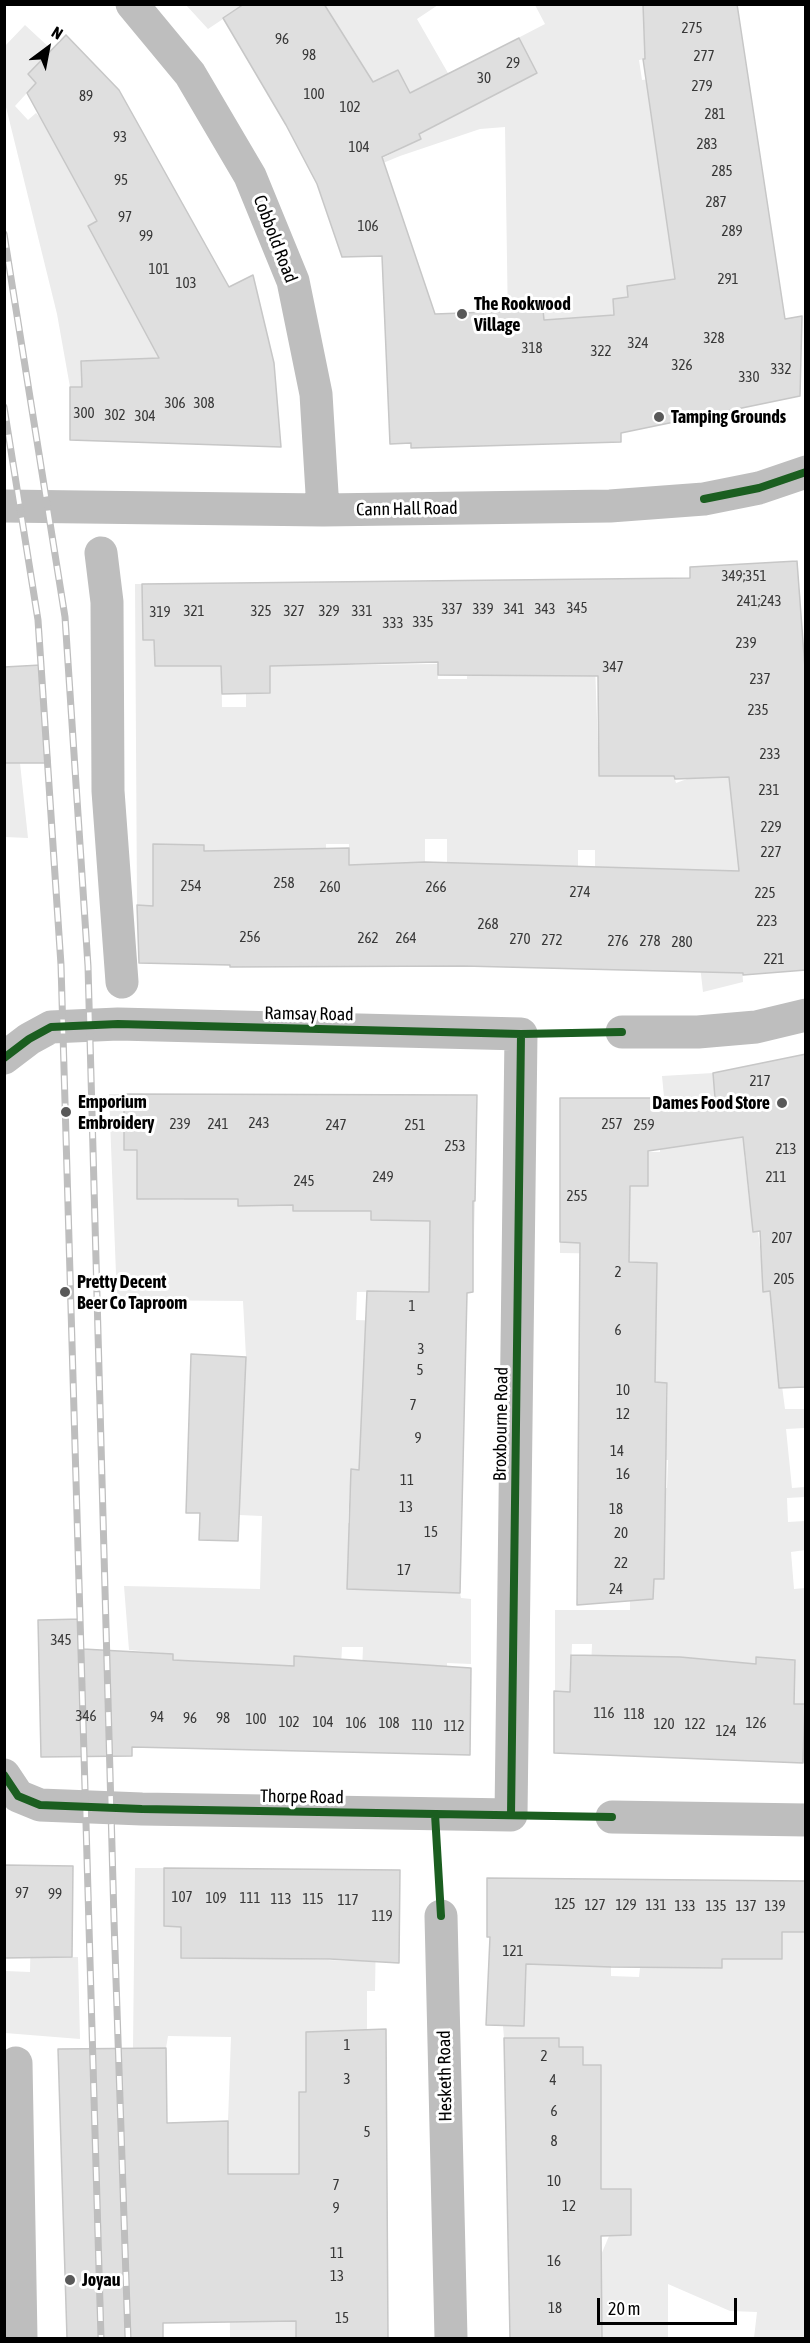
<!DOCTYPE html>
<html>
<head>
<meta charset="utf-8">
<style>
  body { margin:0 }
  #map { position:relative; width:810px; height:2343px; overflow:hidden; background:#fff; font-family:"Asap Condensed",sans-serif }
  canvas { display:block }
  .frame { position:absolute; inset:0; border:6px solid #000; pointer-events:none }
  .north { position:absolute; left:18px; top:18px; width:60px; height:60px; -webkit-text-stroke:4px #fff; paint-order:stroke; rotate:32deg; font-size:16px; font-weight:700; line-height:24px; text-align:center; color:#000 }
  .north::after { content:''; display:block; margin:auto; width:21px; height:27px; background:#000; clip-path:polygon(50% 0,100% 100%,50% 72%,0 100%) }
  .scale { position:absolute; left:597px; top:2298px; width:140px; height:27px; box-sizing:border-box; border:3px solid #000; border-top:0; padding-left:8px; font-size:18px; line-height:21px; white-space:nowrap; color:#000; -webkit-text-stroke:4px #fff; paint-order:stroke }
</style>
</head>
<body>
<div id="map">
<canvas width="810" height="2343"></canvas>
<div class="frame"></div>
<div class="north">N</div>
<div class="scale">20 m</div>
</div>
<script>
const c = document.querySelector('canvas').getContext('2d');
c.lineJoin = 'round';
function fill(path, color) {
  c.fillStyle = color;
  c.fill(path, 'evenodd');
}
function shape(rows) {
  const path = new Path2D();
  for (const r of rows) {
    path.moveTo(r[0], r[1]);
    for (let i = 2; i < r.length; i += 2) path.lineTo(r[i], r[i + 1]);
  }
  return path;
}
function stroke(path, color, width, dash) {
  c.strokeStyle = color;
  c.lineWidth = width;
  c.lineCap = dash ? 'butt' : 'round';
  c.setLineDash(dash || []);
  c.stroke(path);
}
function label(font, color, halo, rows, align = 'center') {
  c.font = font + ' "Asap Condensed",sans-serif';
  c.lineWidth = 6;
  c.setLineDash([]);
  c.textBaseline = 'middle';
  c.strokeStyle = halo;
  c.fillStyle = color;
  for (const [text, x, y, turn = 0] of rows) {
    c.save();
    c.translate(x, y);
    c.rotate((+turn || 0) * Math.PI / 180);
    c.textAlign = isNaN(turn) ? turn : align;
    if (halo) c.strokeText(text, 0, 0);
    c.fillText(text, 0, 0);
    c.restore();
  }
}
fill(shape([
  [284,4,438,5,417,19,468,108,537,73,518,38,545,24,535,5,643,5,646,37,686,53,639,60,642,80,652,79,684,303,627,286,628,297,613,299,614,315,544,322,543,298,518,298,521,373,509,392,505,127,480,129,400,156,320,189,421,139,409,115,409,91,398,70,359,89],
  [186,5,244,5,208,29],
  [25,25,52,50,28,74,36,83,15,106,28,120,36,113,72,153,78,185,92,212,242,361,82,360,82,387,70,387,57,314,5,103,4,47],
  [135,584,142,584,143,639,154,640,155,666,201,666,201,639,221,638,222,707,246,707,246,693,270,693,270,639,347,640,348,665,438,664,438,679,467,679,468,637,594,636,599,776,674,776,676,783,698,775,732,777,763,862,741,948,743,982,703,992,689,870,595,871,595,850,578,850,578,868,447,909,447,839,425,839,425,866,349,865,349,844,326,844,326,864,204,907,204,845,154,845,153,906,137,905],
  [5,763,20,763,28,838,5,837],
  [713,1073,787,1130,789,1146,744,1153,749,1199,798,1189,753,1232,758,1231,761,1256,805,1245,789,1288,796,1320,772,1320,775,1345,805,1342,782,1386,785,1409,805,1409,805,1428,786,1429,792,1488,805,1487,805,1497,787,1498,788,1522,805,1521,805,1550,791,1552,794,1589,805,1588,805,1763,803,1763,805,1705,794,1704,795,1659,773,1658,755,1692,711,1679,712,1660,695,1658,693,1690,591,1670,592,1644,572,1644,570,1692,555,1691,555,1610,630,1610,630,1599,653,1599,654,1579,664,1579,665,1548,628,1488,667,1488,668,1460,655,1460,655,1429,667,1429,668,1383,629,1382,655,1356,656,1321,631,1320,629,1254,560,1253,560,1242,595,1242,595,1150,648,1185,648,1152,660,1152,661,1098,664,1097,662,1076],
  [109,1094,124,1094,124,1150,137,1150,137,1199,184,1200,184,1153,238,1195,238,1206,262,1205,292,1152,293,1211,371,1154,371,1220,395,1220,475,1201,473,1266,429,1266,429,1292,357,1292,356,1320,409,1322,402,1471,351,1470,348,1523,402,1524,378,1556,348,1555,347,1584,401,1591,460,1593,461,1598,471,1599,471,1664,447,1663,446,1695,361,1694,363,1647,342,1647,341,1666,294,1657,294,1666,188,1661,172,1687,173,1654,129,1650,124,1586,260,1589,262,1516,239,1515,246,1357,243,1301,117,1300],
  [135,1868,164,1868,164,1925,181,1927,182,1958,222,1958,222,1927,246,1959,286,1959,286,1929,296,1929,296,1959,356,1961,376,1930,375,1991,367,1991,367,2030,307,2032,308,2092,300,2092,332,2122,295,2304,296,2338,230,2338,228,2121,231,2037,168,2036,166,2048,133,2048],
  [31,1921,53,1957,78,1957,80,2039,5,2033,5,1971,30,1972],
  [611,1931,611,1976,639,1977,640,1968,669,1968,670,1931,700,1968,722,1968,722,1931,731,1959,782,1959,782,1932,805,1932,805,2338,754,2338,757,2312,730,2311,668,2284,668,2338,602,2338,601,2255,609,2236,631,2235,631,2190,601,2189,601,2173,560,2158,601,2158,601,2066,583,2065,583,2047,559,2047,559,2038,504,2038,503,2026,524,2026,526,1964]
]), '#ececec');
const building = shape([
  [244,4,324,4,373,82,398,70,410,93,519,38,537,73,419,134,421,139,382,157,435,314,543,310,544,320,614,315,613,299,628,297,627,286,675,279,643,59,645,59,643,4,737,4,785,319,802,316,800,396,621,433,621,442,411,448,411,443,390,444,382,256,342,257,317,184,286,125,223,18,244,4],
  [66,35,119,90,229,287,253,275,274,363,281,447,70,440,70,387,82,387,81,361,159,358,88,226,97,221,27,93,36,83,28,74,66,35],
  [797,561,806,682,806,970,743,975,743,973,464,966,230,967,230,965,139,963,137,905,153,906,153,844,204,845,204,851,349,848,349,865,425,862,739,871,729,777,675,779,674,776,599,776,598,676,438,675,438,662,270,666,270,693,222,694,221,666,155,666,154,640,143,640,142,584,690,578,690,567,797,561],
  [41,665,50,763,4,763,4,667,41,665],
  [806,1054,806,1387,779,1388,770,1291,763,1292,760,1231,753,1232,743,1137,648,1151,648,1186,630,1186,629,1262,657,1263,655,1382,667,1383,664,1579,654,1579,653,1599,577,1605,580,1243,560,1242,560,1098,715,1098,713,1073,806,1054],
  [124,1094,477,1095,475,1201,473,1201,473,1292,467,1293,460,1593,347,1589,351,1469,359,1470,367,1291,429,1292,430,1221,371,1220,371,1211,293,1211,293,1205,238,1206,238,1199,137,1199,137,1150,124,1150,124,1094],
  [191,1354,246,1357,238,1541,199,1540,200,1513,186,1513,191,1354],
  [82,1619,83,1649,173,1654,173,1660,294,1666,294,1656,471,1668,470,1755,132,1747,132,1756,41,1757,38,1620,82,1619],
  [571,1655,680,1657,756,1664,756,1657,795,1660,794,1704,805,1704,803,1763,554,1753,554,1691,570,1692,571,1655],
  [4,1865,73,1866,72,1957,4,1958,4,1865],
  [164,1868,400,1870,399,1963,330,1959,181,1958,181,1927,164,1926,164,1868],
  [487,1878,806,1881,806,1932,782,1932,782,1959,722,1959,722,1968,611,1967,526,1964,524,2026,486,2025,490,1937,487,1937,487,1878],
  [386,2029,388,2338,296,2338,296,2321,163,2323,163,2338,67,2338,58,2049,166,2048,167,2123,228,2121,228,2174,299,2174,299,2092,306,2092,306,2032,386,2029],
  [504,2038,559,2038,559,2047,583,2047,583,2065,601,2065,601,2189,631,2189,631,2235,601,2236,602,2338,510,2338,504,2038]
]);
fill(building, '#dfdfdf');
stroke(building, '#c7c7c7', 1.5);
stroke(shape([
  [132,4,190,74,250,176,293,281,316,394,323,510],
  [4,506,323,510,610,506,704,499,759,488,806,472],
  [101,553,107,602,108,791,122,982],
  [622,1032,698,1032,756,1027,806,1015],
  [4,1058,29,1039,51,1027,118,1024,521,1034,511,1815,142,1809,40,1805,18,1796,4,1775],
  [612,1817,806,1820],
  [441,1916,451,2338],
  [16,2063,21,2338]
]), '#bebebe', 33);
const rail = shape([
  [4,234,65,617,88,966,114,1920,128,2338],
  [4,407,38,620,61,965,101,2338]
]);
stroke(rail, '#bebebe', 7);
stroke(rail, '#fff', 4.5, [14]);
stroke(shape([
  [704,499,759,488,806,472],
  [4,1058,29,1039,51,1027,118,1024,521,1034,622,1032],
  [4,1775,18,1796,40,1805,142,1809,612,1817],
  [435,1814,441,1916],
  [511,1815,521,1034]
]), '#1b5e20', 8);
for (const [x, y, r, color] of [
  [462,314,6,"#595959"],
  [659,417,6,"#595959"],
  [782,1103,6,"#595959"],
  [66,1112,6,"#595959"],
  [65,1292,6,"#595959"],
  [70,2280,6,"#595959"]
]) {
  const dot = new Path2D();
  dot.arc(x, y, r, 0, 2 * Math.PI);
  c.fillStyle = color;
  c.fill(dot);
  stroke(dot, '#fff', 2);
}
label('15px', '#383838', null, [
  ["275",692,28],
  ["96",282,39],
  ["98",309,55],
  ["277",704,56],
  ["29",513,63],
  ["30",484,78],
  ["279",702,86],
  ["100",314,94],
  ["89",86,96],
  ["102",350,107],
  ["281",715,114],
  ["93",120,137],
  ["283",707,144],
  ["104",359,147],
  ["285",722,171],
  ["95",121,180],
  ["287",716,202],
  ["97",125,217],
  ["106",368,226],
  ["289",732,231],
  ["99",146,236],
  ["101",159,269],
  ["291",728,279],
  ["103",186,283],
  ["328",714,338],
  ["324",638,343],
  ["318",532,348],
  ["322",601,351],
  ["326",682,365],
  ["332",781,369],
  ["330",749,377],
  ["306",175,403],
  ["308",204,403],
  ["300",84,413],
  ["302",115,415],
  ["304",145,416],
  ["349;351",744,576],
  ["241;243",759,601],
  ["345",577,608],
  ["337",452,609],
  ["339",483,609],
  ["341",514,609],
  ["343",545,609],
  ["321",194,611],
  ["325",261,611],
  ["327",294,611],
  ["329",329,611],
  ["331",362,611],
  ["319",160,612],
  ["335",423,622],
  ["333",393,623],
  ["239",746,643],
  ["347",613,667],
  ["237",760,679],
  ["235",758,710],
  ["233",770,754],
  ["231",769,790],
  ["229",771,827],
  ["227",771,852],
  ["258",284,883],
  ["254",191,886],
  ["260",330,887],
  ["266",436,887],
  ["274",580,892],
  ["225",765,893],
  ["223",767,921],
  ["268",488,924],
  ["256",250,937],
  ["262",368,938],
  ["264",406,938],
  ["270",520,939],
  ["272",552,940],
  ["276",618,941],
  ["278",650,941],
  ["280",682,942],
  ["221",774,959],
  ["217",760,1081],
  ["243",259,1123],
  ["239",180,1124],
  ["241",218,1124],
  ["257",612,1124],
  ["247",336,1125],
  ["251",415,1125],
  ["259",644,1125],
  ["253",455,1146],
  ["213",786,1149],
  ["249",383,1177],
  ["211",776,1177],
  ["245",304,1181],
  ["255",577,1196],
  ["207",782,1238],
  ["2",618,1272],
  ["205",784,1279],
  ["1",412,1306],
  ["6",618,1330],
  ["3",421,1349],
  ["5",420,1370],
  ["10",623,1390],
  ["7",413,1405],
  ["12",623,1414],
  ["9",418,1438],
  ["14",617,1451],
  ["16",623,1474],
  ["11",407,1480],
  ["13",406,1507],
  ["18",616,1509],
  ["15",431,1532],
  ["20",621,1533],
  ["22",621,1563],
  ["17",404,1570],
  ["24",616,1589],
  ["345",61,1640],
  ["116",604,1713],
  ["118",634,1714],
  ["346",86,1716],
  ["94",157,1717],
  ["96",190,1718],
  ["98",223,1718],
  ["100",256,1719],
  ["102",289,1722],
  ["104",323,1722],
  ["106",356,1723],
  ["108",389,1723],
  ["126",756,1723],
  ["120",664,1724],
  ["122",695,1724],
  ["110",422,1725],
  ["112",454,1726],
  ["124",726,1731],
  ["97",22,1893],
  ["99",55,1894],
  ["107",182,1897],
  ["109",216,1898],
  ["111",250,1898],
  ["113",281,1899],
  ["115",313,1899],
  ["117",348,1900],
  ["125",565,1904],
  ["127",595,1905],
  ["129",626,1905],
  ["131",656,1905],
  ["133",685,1906],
  ["135",716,1906],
  ["137",746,1906],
  ["139",775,1906],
  ["119",382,1916],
  ["121",513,1951],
  ["1",347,2045],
  ["2",544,2056],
  ["3",347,2079],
  ["4",553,2080],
  ["6",554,2111],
  ["5",367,2132],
  ["8",554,2141],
  ["10",554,2181],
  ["7",336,2185],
  ["12",569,2206],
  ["9",336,2208],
  ["11",337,2253],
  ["16",554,2261],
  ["13",337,2276],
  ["18",555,2308],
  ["15",342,2318]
]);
label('18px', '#000', '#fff', [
  ["Cobbold Road",275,239,69],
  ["Cann Hall Road",407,509,-1],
  ["Ramsay Road",309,1014,1],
  ["Broxbourne Road",501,1424,-89],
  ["Thorpe Road",302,1797,1],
  ["Hesketh Road",445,2076,-91]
]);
label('bold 18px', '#000', '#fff', [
  ["The Rookwood",474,304],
  ["Village",474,325],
  ["Tamping Grounds",671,417],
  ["Emporium",78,1102],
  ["Embroidery",78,1123],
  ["Dames Food Store",770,1103,"right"],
  ["Pretty Decent",77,1282],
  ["Beer Co Taproom",77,1303],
  ["Joyau",82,2280]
], 'left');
</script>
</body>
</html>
